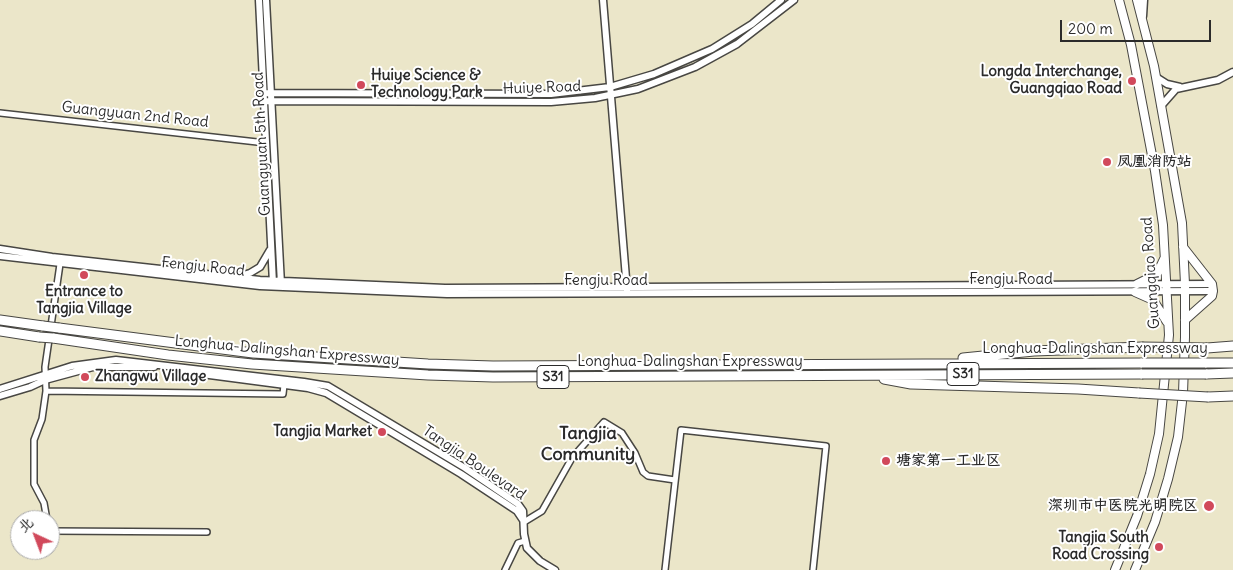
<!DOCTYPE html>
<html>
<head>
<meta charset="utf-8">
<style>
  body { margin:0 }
  #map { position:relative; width:1233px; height:570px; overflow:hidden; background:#ebe6c9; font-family:Delius,"LXGW WenKai TC",sans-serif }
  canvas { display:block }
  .north { position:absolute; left:10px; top:510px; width:50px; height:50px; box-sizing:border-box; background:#fff; border:1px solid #aaa; border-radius:50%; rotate:317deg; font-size:14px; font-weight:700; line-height:20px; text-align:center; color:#2b2b2b }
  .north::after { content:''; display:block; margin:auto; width:18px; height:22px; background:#d1495b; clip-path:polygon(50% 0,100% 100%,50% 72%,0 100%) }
  .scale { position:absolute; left:1060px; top:20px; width:151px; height:22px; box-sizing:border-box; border:2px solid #2b2b2b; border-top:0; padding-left:6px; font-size:15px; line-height:18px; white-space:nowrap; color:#2b2b2b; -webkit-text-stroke:4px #fff; paint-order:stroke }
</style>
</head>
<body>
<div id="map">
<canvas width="1233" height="570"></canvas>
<div class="north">北</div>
<div class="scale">200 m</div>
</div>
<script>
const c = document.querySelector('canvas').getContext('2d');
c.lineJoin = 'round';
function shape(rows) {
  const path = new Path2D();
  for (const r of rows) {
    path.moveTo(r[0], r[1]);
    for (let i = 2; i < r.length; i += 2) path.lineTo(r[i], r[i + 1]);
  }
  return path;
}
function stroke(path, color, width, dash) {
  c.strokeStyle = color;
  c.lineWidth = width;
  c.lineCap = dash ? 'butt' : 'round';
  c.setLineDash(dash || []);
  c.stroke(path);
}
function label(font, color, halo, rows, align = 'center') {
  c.font = font + ' Delius,"LXGW WenKai TC",sans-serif';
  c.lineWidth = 4;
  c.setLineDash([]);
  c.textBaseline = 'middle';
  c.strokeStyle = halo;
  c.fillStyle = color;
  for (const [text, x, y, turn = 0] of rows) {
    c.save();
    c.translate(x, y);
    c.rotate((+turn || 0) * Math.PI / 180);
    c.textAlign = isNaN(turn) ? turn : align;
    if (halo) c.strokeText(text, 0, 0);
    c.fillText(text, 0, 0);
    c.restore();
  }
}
const minor = shape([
  [0,113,266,143],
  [46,391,45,367,60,264],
  [47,520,44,503,34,484,34,440,42,419,46,391,283,394,284,385],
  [524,522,542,511,572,458,604,422,622,433,635,453,643,472,648,476,675,480],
  [50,531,207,532],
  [505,570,518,543,525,541],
  [665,570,681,430,826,446,813,570]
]);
const tertiary = shape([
  [259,0,273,283],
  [266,0,281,284],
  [603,0,627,290],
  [1143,16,1144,0],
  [1156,77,1167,84,1180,87],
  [264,93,551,94,610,87,654,74,712,49,752,24,781,0],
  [264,101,551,102,595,98,638,89,695,67,737,44,794,0],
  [1161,106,1176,89,1218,80,1233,72],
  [0,249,52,257,260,280,445,288,1212,284],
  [0,256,260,286,447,294,1213,291],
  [240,276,250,273,260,267,270,250],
  [179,371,308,388,326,393,461,474,517,511,523,520],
  [0,389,72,366,116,360,304,382,328,386,465,468,518,504,523,511,524,534,527,548,540,561,555,570],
  [0,396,30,387,45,380,93,367,154,367]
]);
const primary = shape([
  [1183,247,1212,284,1213,291,1212,296,1185,320],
  [1137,284,1157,274,1164,259],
  [1135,292,1153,300,1167,322],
  [1115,570,1137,516,1150,474,1159,434,1169,335,1163,225,1155,171,1131,45,1119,0],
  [1135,570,1155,522,1168,479,1178,437,1183,393,1185,337,1185,284,1182,223,1154,66,1137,0]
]);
const motorway = shape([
  [0,320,43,326],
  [59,328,253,353,428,364,493,366,1142,363],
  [0,331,39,337],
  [53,338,168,355,252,364,428,375,493,377,1142,374],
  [1207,348,1233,346],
  [963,358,1034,351,1142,347],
  [1205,363,1233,363],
  [1206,374,1233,373],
  [884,379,911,384,1078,389,1139,393],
  [1208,397,1233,396]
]);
stroke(minor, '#484743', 8);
stroke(tertiary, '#484743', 9);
stroke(primary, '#484743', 10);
stroke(motorway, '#484743', 11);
stroke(minor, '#fff', 5);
stroke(tertiary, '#fff', 6);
stroke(primary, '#fff', 8);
stroke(motorway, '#fff', 9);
const motorwayBridge = shape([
  [43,326,59,328],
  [39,337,53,338],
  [1142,347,1207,348],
  [1142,363,1205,363],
  [1142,374,1206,374],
  [1139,393,1208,397]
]);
stroke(motorwayBridge, '#484743', 11, []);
stroke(motorwayBridge, '#fff', 9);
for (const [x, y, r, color] of [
  [1132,81,5,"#d1495b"],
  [361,85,5,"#d1495b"],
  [1107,162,5,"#d1495b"],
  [84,275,5,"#d1495b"],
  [85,377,5,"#d1495b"],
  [382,432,5,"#d1495b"],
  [886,461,5,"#d1495b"],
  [1209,506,6,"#d1495b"],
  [1159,547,5,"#d1495b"]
]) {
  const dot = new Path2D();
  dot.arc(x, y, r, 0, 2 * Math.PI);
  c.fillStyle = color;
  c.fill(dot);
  stroke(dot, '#fff', 2);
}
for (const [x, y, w] of [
  [963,374,32],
  [553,377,32]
]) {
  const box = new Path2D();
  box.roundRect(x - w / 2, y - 11.5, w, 23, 4);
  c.fillStyle = '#fff';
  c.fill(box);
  stroke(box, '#2b2b2b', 1);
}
label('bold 14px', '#2b2b2b', null, [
  ["S31",963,374],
  ["S31",553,377]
]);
label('bold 15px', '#2b2b2b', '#fff', [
  ["Longda Interchange,",1122,72],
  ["Guangqiao Road",1122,89],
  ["Huiye Science &",371,76,"left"],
  ["Technology Park",371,93,"left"],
  ["凤凰消防站",1117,162,"left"],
  ["Entrance to",84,292,"center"],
  ["Tangjia Village",84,309,"center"],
  ["Zhangwu Village",95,377,"left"],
  ["Tangjia Market",372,432],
  ["塘家第一工业区",896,461,"left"],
  ["深圳市中医院光明院区",1198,506],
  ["Tangjia South",1149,538],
  ["Road Crossing",1149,555]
], 'right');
label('15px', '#2b2b2b', '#fff', [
  ["Huiye Road",542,88,-2],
  ["Guangyuan 2nd Road",135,115,6],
  ["Guangyuan 5th Road",262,144,-93],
  ["Fengju Road",203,267,6],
  ["Guangqiao Road",1151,273,-94],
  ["Fengju Road",1011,280],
  ["Fengju Road",606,281],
  ["Longhua-Dalingshan Expressway",1095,349],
  ["Longhua-Dalingshan Expressway",287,351,5],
  ["Longhua-Dalingshan Expressway",690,362],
  ["Tangjia Boulevard",474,463,34]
]);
label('bold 18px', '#2b2b2b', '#fff', [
  ["Tangjia",588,434],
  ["Community",588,455]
]);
</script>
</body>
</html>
